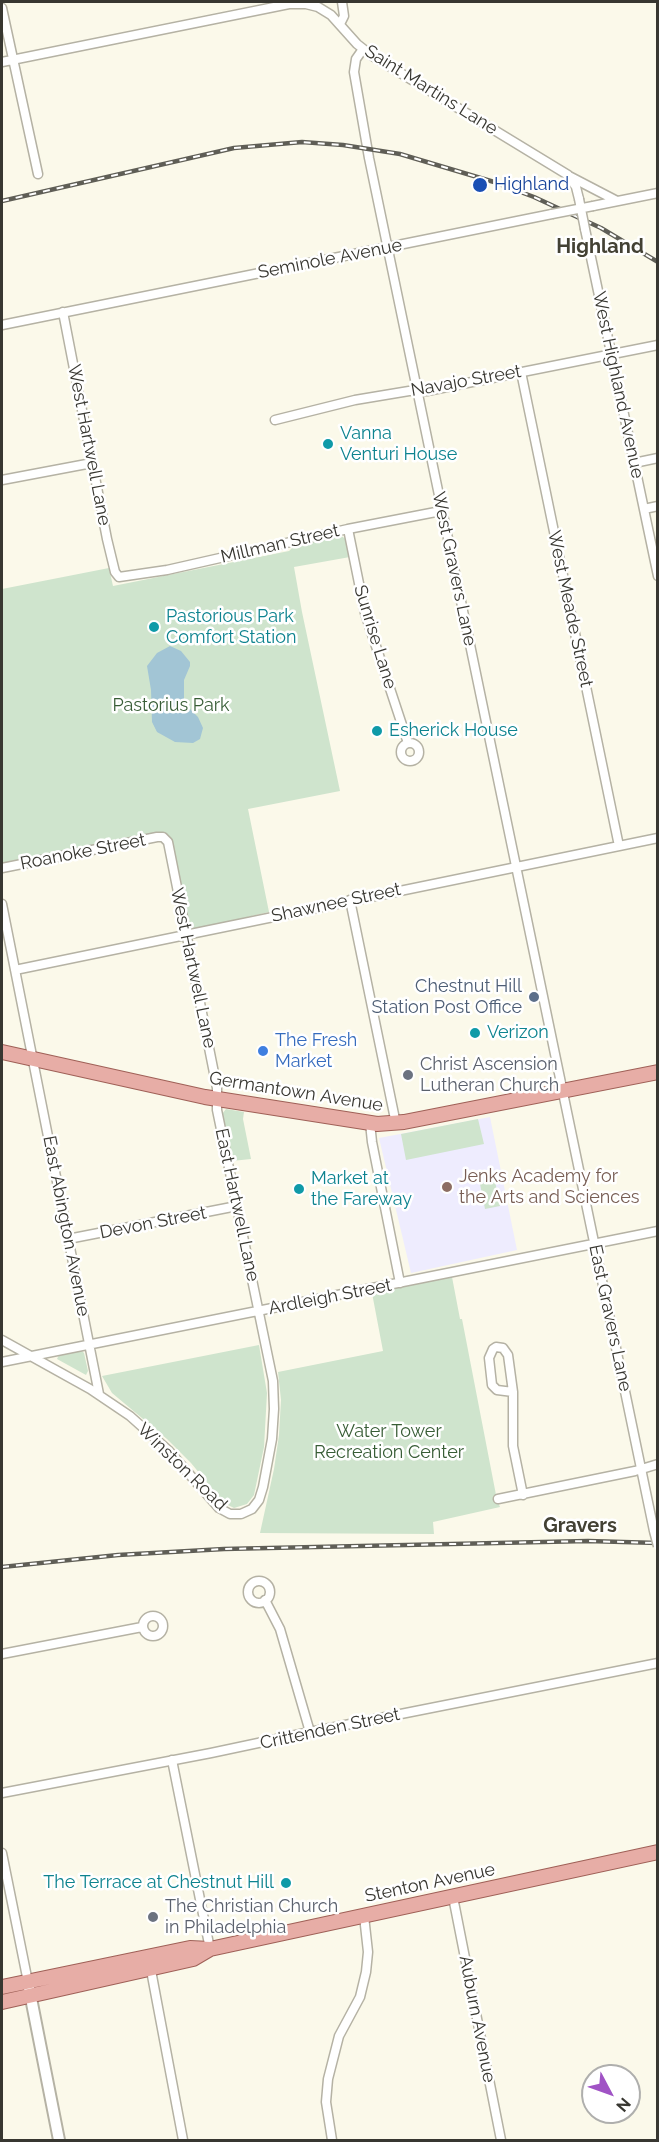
<!DOCTYPE html>
<html>
<head>
<meta charset="utf-8">
<style>
  body { margin:0 }
  #map { position:relative; width:659px; height:2142px; overflow:hidden; background:#fbf9ea; font-family:Raleway,sans-serif }
  canvas { display:block }
  .frame { position:absolute; inset:0; border:3px solid #383731; pointer-events:none }
  .north { position:absolute; left:581px; top:2064px; width:60px; height:60px; box-sizing:border-box; background:#fff; border:2px solid #afafad; border-radius:50%; rotate:131deg; font-size:16px; font-weight:700; line-height:24px; text-align:center; color:#383731 }
  .north::after { content:''; display:block; margin:auto; width:21px; height:27px; background:#a053c5; clip-path:polygon(50% 0,100% 100%,50% 72%,0 100%) }
</style>
</head>
<body>
<div id="map">
<canvas width="659" height="2142"></canvas>
<div class="frame"></div>
<div class="north">N</div>
</div>
<script>
const c = document.querySelector('canvas').getContext('2d');
c.lineJoin = 'round';
function fill(path, color) {
  c.fillStyle = color;
  c.fill(path, 'evenodd');
}
function shape(rows) {
  const path = new Path2D();
  for (const r of rows) {
    if (r.length === 3) {
      path.moveTo(r[0] + r[2], r[1]);
      path.arc(r[0], r[1], r[2], 0, 2 * Math.PI);
      continue;
    }
    path.moveTo(r[0], r[1]);
    for (let i = 2; i < r.length; i += 2) path.lineTo(r[i], r[i + 1]);
  }
  return path;
}
function stroke(path, color, width, dash) {
  c.strokeStyle = color;
  c.lineWidth = width;
  c.lineCap = dash ? 'butt' : 'round';
  c.setLineDash(dash || []);
  c.stroke(path);
}
function label(font, color, halo, rows, align = 'center') {
  c.font = font + ' Raleway,sans-serif';
  c.lineWidth = 5;
  c.setLineDash([]);
  c.textBaseline = 'middle';
  c.strokeStyle = halo;
  c.fillStyle = color;
  for (const [text, x, y, turn = 0] of rows) {
    c.save();
    c.translate(x, y);
    c.rotate((+turn || 0) * Math.PI / 180);
    c.textAlign = isNaN(turn) ? turn : align;
    if (halo) c.strokeText(text, 0, 0);
    c.fillText(text, 0, 0);
    c.restore();
  }
}
fill(shape([
  [490,1117,517,1250,411,1273,379,1138]
]), '#eeecfe');
fill(shape([
  [340,535,347,540,350,557,294,567,302,612,340,791,248,809,269,912,195,929,191,928,188,925,172,842,169,836,163,833,2,863,2,589,109,568,113,586,289,551,295,545],
  [226,1109,244,1112,243,1119,251,1159,232,1161,222,1114],
  [478,1119,484,1144,406,1160,401,1134],
  [495,1181,500,1206,485,1209,480,1184],
  [452,1277,460,1319,462,1319,497,1500,500,1507,433,1522,434,1534,260,1533,274,1469,279,1435,281,1400,278,1372,383,1351,372,1293],
  [259,1345,267,1393,264,1447,254,1495,247,1504,234,1508,224,1503,191,1463,167,1439,112,1393,102,1376],
  [82,1351,84,1353,88,1371,86,1375,57,1359,59,1355]
]), '#cfe4cd');
fill(shape([
  [170,646,181,651,190,662,190,666,184,680,184,699,191,710,198,717,203,728,200,739,193,743,175,742,157,732,152,722,151,690,147,666,157,653]
]), '#a2c5d5');
const minor = shape([
  [2,8,38,174],
  [340,24,344,16,342,2],
  [363,49,356,59,354,72,369,158,654,1531],
  [2,62,289,4,306,4,318,7,331,15,357,44,371,55,568,175,576,187,579,199],
  [569,176,617,201],
  [593,206,658,193],
  [585,229,658,576],
  [63,312,107,539,115,572,119,577,167,570,348,529,441,511],
  [2,325,552,214],
  [521,372,619,846],
  [275,420,355,400,409,391,427,391,658,345],
  [634,463,658,458],
  [2,480,92,463],
  [644,509,658,506],
  [348,529,365,613,408,743],
  [410,752,9],
  [2,868,157,837,163,837,168,842,217,1088,217,1110,273,1381,274,1409,272,1439,263,1487,259,1500,252,1509,241,1514,230,1514,219,1508,168,1450,130,1416,90,1389,2,1340],
  [350,900,396,1124],
  [2,904,99,1394],
  [15,970,658,838],
  [370,1123,372,1142,400,1283],
  [68,1239,237,1206],
  [2,1362,658,1231],
  [513,1392,497,1390,492,1385,489,1358,493,1349,496,1347,503,1348,508,1355,513,1392,513,1446,523,1495],
  [498,1499,635,1471,658,1464],
  [259,1592,11],
  [265,1600,280,1629,310,1732],
  [153,1626,10],
  [2,1654,142,1627],
  [172,1760,210,1949],
  [2,1793,211,1753,310,1732,658,1663],
  [2,1853,28,1982],
  [453,1897,501,2140],
  [150,1965,183,2140],
  [332,2140,326,2102,328,2079,339,2036,360,1997,366,1972,368,1952,364,1916]
]);
const tertiary = shape([
  [29,1988,59,2140]
]);
const primary = shape([
  [2,1052,205,1097,377,1124,404,1122,658,1072],
  [2,1987,190,1948,210,1949,658,1852],
  [2,2002,193,1959,210,1949]
]);
stroke(minor, '#b5b2a4', 11);
stroke(tertiary, '#b5b2a4', 14);
stroke(primary, '#9f6057', 16);
stroke(minor, '#fff', 8);
stroke(tertiary, '#fff', 10);
stroke(primary, '#e7ada6', 14);
const rail = shape([
  [2,201,234,148,302,142,343,145,400,154,494,182,534,197,601,228,658,262],
  [2,1567,118,1555,224,1549,588,1541,658,1543]
]);
stroke(rail, '#5f5e56', 4.5);
stroke(rail, '#fff', 2, [7]);
const minorBridge = shape([
  [579,199,585,229],
  [552,214,593,206],
  [654,1531,658,1546]
]);
stroke(minorBridge, '#b5b2a4', 11, []);
stroke(minorBridge, '#fff', 8);
for (const [x, y, r, color] of [
  [480,185,8,"#1a4fb4"],
  [328,444,6,"#0f9aa8"],
  [154,627,6,"#0f9aa8"],
  [377,731,6,"#0f9aa8"],
  [534,997,6,"#5c6f8a"],
  [475,1033,6,"#0f9aa8"],
  [263,1051,6,"#3f7fe0"],
  [408,1075,6,"#6b7280"],
  [447,1187,6,"#8d6e63"],
  [299,1189,6,"#0f9aa8"],
  [286,1883,6,"#0f9aa8"],
  [153,1917,6,"#6b7280"]
]) {
  const dot = new Path2D();
  dot.arc(x, y, r, 0, 2 * Math.PI);
  c.fillStyle = color;
  c.fill(dot);
  stroke(dot, '#fff', 2);
}
label('18px', '#383731', '#fff', [
  ["Saint Martins Lane",431,90,32],
  ["Seminole Avenue",330,259,-11],
  ["Navajo Street",466,381,-10],
  ["West Highland Avenue",618,385,78],
  ["West Hartwell Lane",89,445,79],
  ["Millman Street",280,544,-13],
  ["West Gravers Lane",454,569,78],
  ["West Meade Street",570,609,78],
  ["Sunrise Lane",375,637,73],
  ["Roanoke Street",83,852,-11],
  ["Shawnee Street",336,903,-12],
  ["West Hartwell Lane",193,968,78],
  ["Germantown Avenue",296,1092,9],
  ["East Hartwell Lane",237,1205,78],
  ["Devon Street",153,1223,-11],
  ["East Abington Avenue",66,1226,79],
  ["Ardleigh Street",330,1297,-11],
  ["East Gravers Lane",610,1318,78],
  ["Winston Road",182,1467,44],
  ["Crittenden Street",330,1729,-12],
  ["Stenton Avenue",430,1883,-12],
  ["Auburn Avenue",477,2019,79]
]);
label('18px', '#164399', '#fff', [
  ["Highland",494,185]
], 'left');
label('18px', '#0d838f', '#fff', [
  ["Vanna",340,434],
  ["Venturi House",340,455],
  ["Pastorious Park",166,617],
  ["Comfort Station",166,638],
  ["Esherick House",389,731],
  ["Verizon",487,1033],
  ["Market at",311,1179],
  ["the Fareway",311,1200],
  ["The Terrace at Chestnut Hill",274,1883,"right"]
], 'left');
label('18px', '#385d36', '#fff', [
  ["Pastorius Park",171,706],
  ["Water Tower",389,1432],
  ["Recreation Center",389,1453]
]);
label('18px', '#4e5e75', '#fff', [
  ["Chestnut Hill",522,987],
  ["Station Post Office",522,1008]
], 'right');
label('18px', '#366cbe', '#fff', [
  ["The Fresh",275,1041],
  ["Market",275,1062]
], 'left');
label('18px', '#5b616d', '#fff', [
  ["Christ Ascension",420,1065],
  ["Lutheran Church",420,1086],
  ["The Christian Church",165,1907],
  ["in Philadelphia",165,1928]
], 'left');
label('18px', '#785e54', '#fff', [
  ["Jenks Academy for",459,1177],
  ["the Arts and Sciences",459,1198]
], 'left');
label('bold 20px', '#434134', '#fff', [
  ["Highland",600,247],
  ["Gravers",580,1526]
]);
</script>
</body>
</html>
